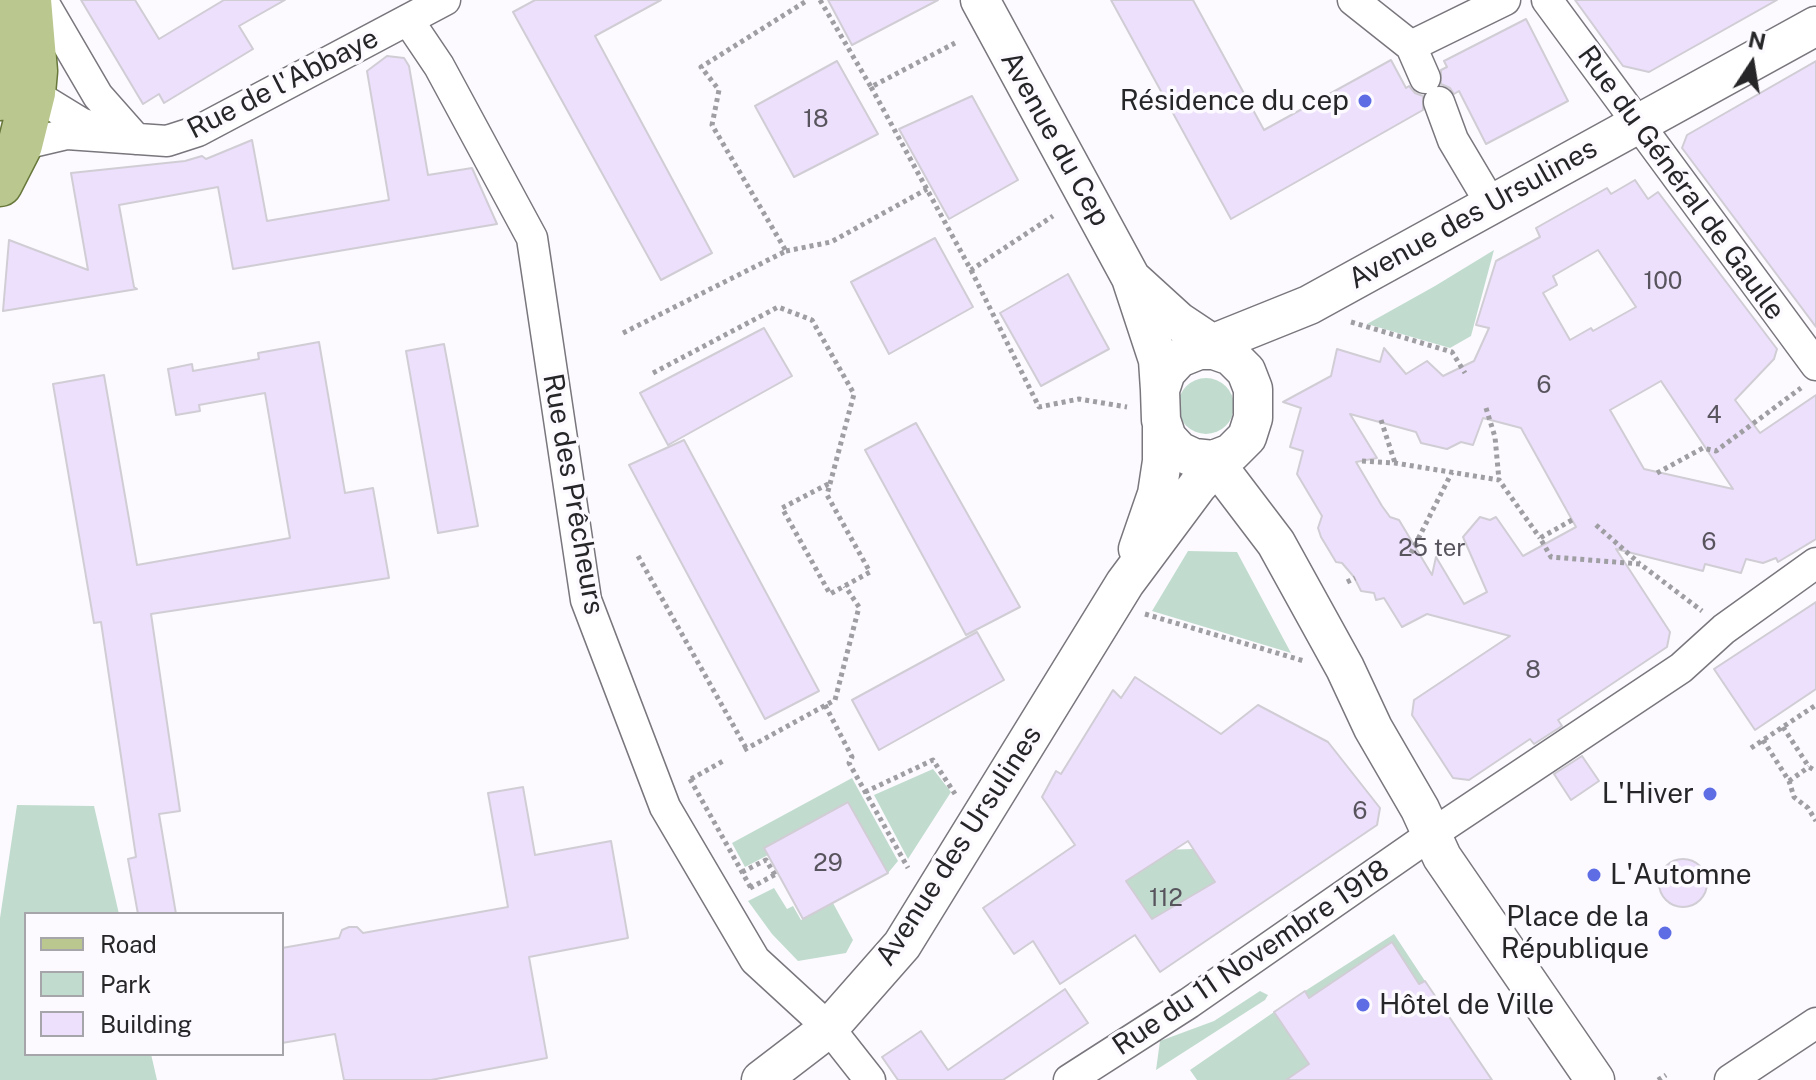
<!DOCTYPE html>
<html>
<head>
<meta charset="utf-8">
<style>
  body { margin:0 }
  #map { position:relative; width:1816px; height:1080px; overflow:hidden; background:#fcfaff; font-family:"Public Sans",sans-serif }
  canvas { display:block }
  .legend { position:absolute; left:24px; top:912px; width:260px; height:144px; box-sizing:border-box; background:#fcfaff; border:2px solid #a6a5a9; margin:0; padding:10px 14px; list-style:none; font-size:24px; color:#262528 }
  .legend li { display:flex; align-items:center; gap:16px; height:40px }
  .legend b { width:40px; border:2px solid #a6a5a9 }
  .north { position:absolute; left:1712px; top:24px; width:80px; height:80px; -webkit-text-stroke:6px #fcfaff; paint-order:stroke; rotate:12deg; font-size:22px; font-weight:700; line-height:32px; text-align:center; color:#262528 }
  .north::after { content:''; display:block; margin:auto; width:28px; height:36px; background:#262528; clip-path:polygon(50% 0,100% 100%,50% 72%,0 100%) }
</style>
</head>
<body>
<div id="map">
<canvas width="1816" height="1080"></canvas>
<ul class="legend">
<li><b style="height:10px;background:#bac88f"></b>Road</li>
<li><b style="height:22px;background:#c1dcce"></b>Park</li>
<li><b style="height:22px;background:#ede0fc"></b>Building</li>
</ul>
<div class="north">N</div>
</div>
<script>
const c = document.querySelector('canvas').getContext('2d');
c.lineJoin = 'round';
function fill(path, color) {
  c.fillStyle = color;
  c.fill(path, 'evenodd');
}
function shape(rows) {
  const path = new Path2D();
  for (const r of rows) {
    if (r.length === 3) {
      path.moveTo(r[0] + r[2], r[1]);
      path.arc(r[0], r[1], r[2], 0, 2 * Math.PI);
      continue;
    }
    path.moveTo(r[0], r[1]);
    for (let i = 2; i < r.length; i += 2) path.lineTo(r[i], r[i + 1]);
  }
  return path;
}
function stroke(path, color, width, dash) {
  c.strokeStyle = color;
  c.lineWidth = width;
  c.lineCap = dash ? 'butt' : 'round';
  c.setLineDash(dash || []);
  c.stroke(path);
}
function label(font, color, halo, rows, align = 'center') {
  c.font = font + ' "Public Sans",sans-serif';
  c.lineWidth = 7;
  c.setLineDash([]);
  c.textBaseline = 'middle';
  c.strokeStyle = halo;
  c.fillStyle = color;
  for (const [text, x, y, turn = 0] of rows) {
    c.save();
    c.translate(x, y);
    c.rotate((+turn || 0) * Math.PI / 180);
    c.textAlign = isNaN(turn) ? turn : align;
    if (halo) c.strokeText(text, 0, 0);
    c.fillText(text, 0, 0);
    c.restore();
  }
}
fill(shape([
  [1494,250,1471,336,1450,348,1367,324,1435,286],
  [1206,406,28],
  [1188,551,1237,552,1291,653,1152,611],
  [933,769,951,792,908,859,874,795],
  [852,778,898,861,888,873,848,802,765,848,768,855,745,867,732,843],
  [17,805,94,806,119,914,26,914,26,1054,151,1054,157,1080,0,1080,0,918],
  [1193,849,1216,884,1138,938,1135,935,1126,881,1158,850],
  [774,888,787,909,793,906,801,920,833,903,853,940,846,953,798,961,772,934,748,901],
  [1394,934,1425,981,1419,984,1391,943,1309,998,1305,991],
  [1260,991,1268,995,1265,1000,1156,1070,1160,1041,1214,1021],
  [1274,1012,1309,1064,1286,1080,1197,1080,1190,1070]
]), '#c1dcce');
const building = shape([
  [81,0,135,0,159,39,224,0,285,0,239,26,253,49,164,103,159,94,143,104,81,0],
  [535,0,661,0,595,36,712,253,661,280,513,12,535,0],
  [828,0,938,0,852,45,828,0],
  [1111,0,1193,0,1264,130,1391,60,1406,88,1409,86,1415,93,1423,96,1423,110,1231,219,1111,0],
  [1575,0,1777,0,1649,72,1623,66,1575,0],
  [1526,19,1568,101,1486,144,1459,91,1454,94,1450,88,1441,84,1441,70,1447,67,1444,61,1526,19],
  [387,56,404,58,409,66,428,175,472,168,497,224,233,269,218,187,119,205,134,287,137,289,3,311,9,240,88,270,71,173,185,161,202,156,206,159,252,140,267,221,389,200,367,71,387,56],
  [837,61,878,134,794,177,755,106,837,61],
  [1816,61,1816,327,1682,148,1687,135,1816,61],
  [972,96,1018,180,949,219,899,129,972,96],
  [1635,180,1648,199,1658,192,1777,349,1774,359,1735,400,1760,433,1816,395,1816,539,1778,562,1776,558,1763,563,1746,559,1741,573,1705,564,1703,571,1616,549,1670,632,1667,647,1558,720,1562,726,1534,744,1530,739,1469,780,1453,778,1412,715,1414,700,1510,636,1427,614,1402,627,1384,598,1376,600,1374,593,1361,591,1354,577,1342,563,1336,562,1321,537,1318,528,1322,516,1297,474,1303,451,1290,447,1301,408,1283,402,1331,376,1337,349,1380,362,1384,348,1406,374,1427,361,1443,376,1474,361,1489,328,1476,325,1496,261,1540,237,1536,228,1607,188,1611,194,1635,180],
  [1598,250,1636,307,1593,331,1591,328,1570,340,1543,293,1557,285,1553,276,1598,250],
  [1661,381,1733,489,1644,469,1610,410,1661,381],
  [1350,414,1416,432,1421,443,1447,449,1461,442,1473,445,1483,418,1521,428,1576,527,1523,556,1496,517,1490,520,1480,517,1463,537,1487,592,1464,604,1436,557,1432,575,1399,520,1390,517,1382,506,1356,462,1377,458,1350,414],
  [935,238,973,307,889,354,851,282,935,238],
  [1068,274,1109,349,1041,386,1000,313,1068,274],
  [764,328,792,376,668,445,640,393,764,328],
  [319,342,345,493,373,488,389,578,151,614,180,811,159,814,176,914,138,914,128,859,136,857,101,622,94,623,53,384,104,375,137,565,290,538,265,393,199,405,200,411,176,415,168,369,192,364,193,371,259,359,258,353,319,342],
  [444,344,478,526,438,533,406,351,444,344],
  [916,423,1020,607,966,635,865,450,916,423],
  [684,440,819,691,765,719,629,465,684,440],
  [1816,602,1816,689,1755,730,1714,669,1816,602],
  [977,632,1004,680,879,750,852,700,977,632],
  [1135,677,1221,734,1258,705,1328,742,1380,808,1377,825,1160,972,1135,935,1060,984,1033,941,1014,954,983,908,1075,845,1042,797,1056,771,1061,774,1113,690,1121,698,1135,677],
  [1188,841,1215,882,1152,919,1126,881,1188,841],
  [1582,756,1599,781,1571,800,1554,774,1582,756],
  [523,787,535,855,611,841,628,938,529,957,547,1058,431,1080,344,1080,335,1034,282,1043,282,948,339,938,342,930,349,927,357,927,363,933,508,907,488,793,523,787],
  [848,802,888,873,803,919,764,848,848,802],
  [1683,883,24],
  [1392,942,1419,984,1425,981,1492,1080,1286,1080,1309,1064,1274,1012,1305,991,1309,998,1392,942],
  [1065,989,1088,1023,1003,1080,898,1080,882,1057,921,1031,948,1070,1065,989]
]);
fill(building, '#ede0fc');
stroke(building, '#d1cdd5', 2);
const minor = shape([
  [42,0,98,96,136,139],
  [1353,0,1411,46,1425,78],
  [1547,0,1816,365],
  [408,20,439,66,532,238,586,600,665,807,755,960,829,1028,870,1080],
  [1411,46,1505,0],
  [19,85,81,123,103,131],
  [1439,102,1453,140,1491,204],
  [20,145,67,134,167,141,198,131,445,0],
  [1069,1080,1189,1003,1432,834,1681,668,1724,629,1816,563],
  [1730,1080,1816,1023]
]);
const tertiary = shape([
  [980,0,1131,278,1158,360,1160,390],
  [1133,280,1178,321,1229,355],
  [1199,350,1214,350,1231,356,1246,371,1253,389,1253,418,1247,437,1231,453,1213,460,1194,458,1179,451,1167,438,1161,420,1160,390,1166,372,1179,358,1199,350],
  [1192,352,1309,305,1816,26],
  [1197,459,1222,472,1276,543,1345,668,1373,728,1420,809,1442,857,1595,1080],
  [1138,549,1157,494,1162,461,1162,427],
  [761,1080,829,1028,902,945,1125,583,1198,485,1223,457]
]);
const primary = shape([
  [0,98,3,0],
  [0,184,20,145,33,93,35,71,29,0]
]);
stroke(minor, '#7a767d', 33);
stroke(tertiary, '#7a767d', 41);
stroke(primary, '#68783b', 47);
stroke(shape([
  [820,0,871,87,955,43],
  [871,87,971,270,1053,216],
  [786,251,831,242,927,189],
  [971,270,1039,407,1079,399,1127,407],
  [1351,322,1452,352,1465,373],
  [623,333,786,251,712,125,719,90,701,67,808,0],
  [653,373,778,307,812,320,854,394,827,495,870,572,830,594,782,508,830,483],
  [1486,408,1495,437,1499,480],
  [1381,420,1395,463],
  [1362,461,1395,463,1499,480,1540,538],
  [1657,473,1703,448,1716,451,1801,388],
  [1572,520,1540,538,1551,557,1640,564,1702,611],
  [1596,525,1639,563],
  [1411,553,1452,472],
  [638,556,746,748],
  [1347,582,1355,578],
  [1145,614,1304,661],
  [825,705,852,757,849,763,908,868],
  [1783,727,1809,767,1816,771],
  [1763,740,1789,781,1794,797,1808,808,1816,821],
  [1751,748,1816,705],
  [744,750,835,700,859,607,845,586],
  [690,779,751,888],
  [691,779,725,760],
  [1789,781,1809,767],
  [865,792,933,760,955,794],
  [742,872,766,860,775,875],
  [750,888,778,873],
  [1658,1080,1666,1075]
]), '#9f9ea2', 5, [4, 4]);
stroke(minor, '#fff', 30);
stroke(tertiary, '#fff', 38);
stroke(primary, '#bac88f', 44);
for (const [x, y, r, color] of [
  [1365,101,8,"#5f6de5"],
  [1710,794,8,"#5f6de5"],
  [1594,875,8,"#5f6de5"],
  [1665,933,8,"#5f6de5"],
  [1363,1005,8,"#5f6de5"]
]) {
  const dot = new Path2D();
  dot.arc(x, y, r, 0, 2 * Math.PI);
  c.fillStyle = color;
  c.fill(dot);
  stroke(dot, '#fcfaff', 3);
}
label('24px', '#58545d', null, [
  ["18",816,120],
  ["100",1663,282],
  ["6",1544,386],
  ["4",1714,416],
  ["6",1709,543],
  ["25 ter",1432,549],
  ["8",1533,671],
  ["6",1360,812],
  ["29",828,864],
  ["112",1166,899]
]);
label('28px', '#262528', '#fcfaff', [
  ["Rue de l'Abbaye",283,84,-27],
  ["Avenue du Cep",1055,139,61],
  ["Rue du Général de Gaulle",1681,183,54],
  ["Avenue des Ursulines",1473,214,-29],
  ["Rue des Prêcheurs",573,494,80],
  ["Avenue des Ursulines",959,846,-57],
  ["Rue du 11 Novembre 1918",1251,958,-34]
]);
label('28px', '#262528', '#fcfaff', [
  ["Résidence du cep",1349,101],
  ["L'Hiver",1694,794],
  ["L'Automne",1610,875,"left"],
  ["Place de la",1649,917],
  ["République",1649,949],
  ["Hôtel de Ville",1379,1005,"left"]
], 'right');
</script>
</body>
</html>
